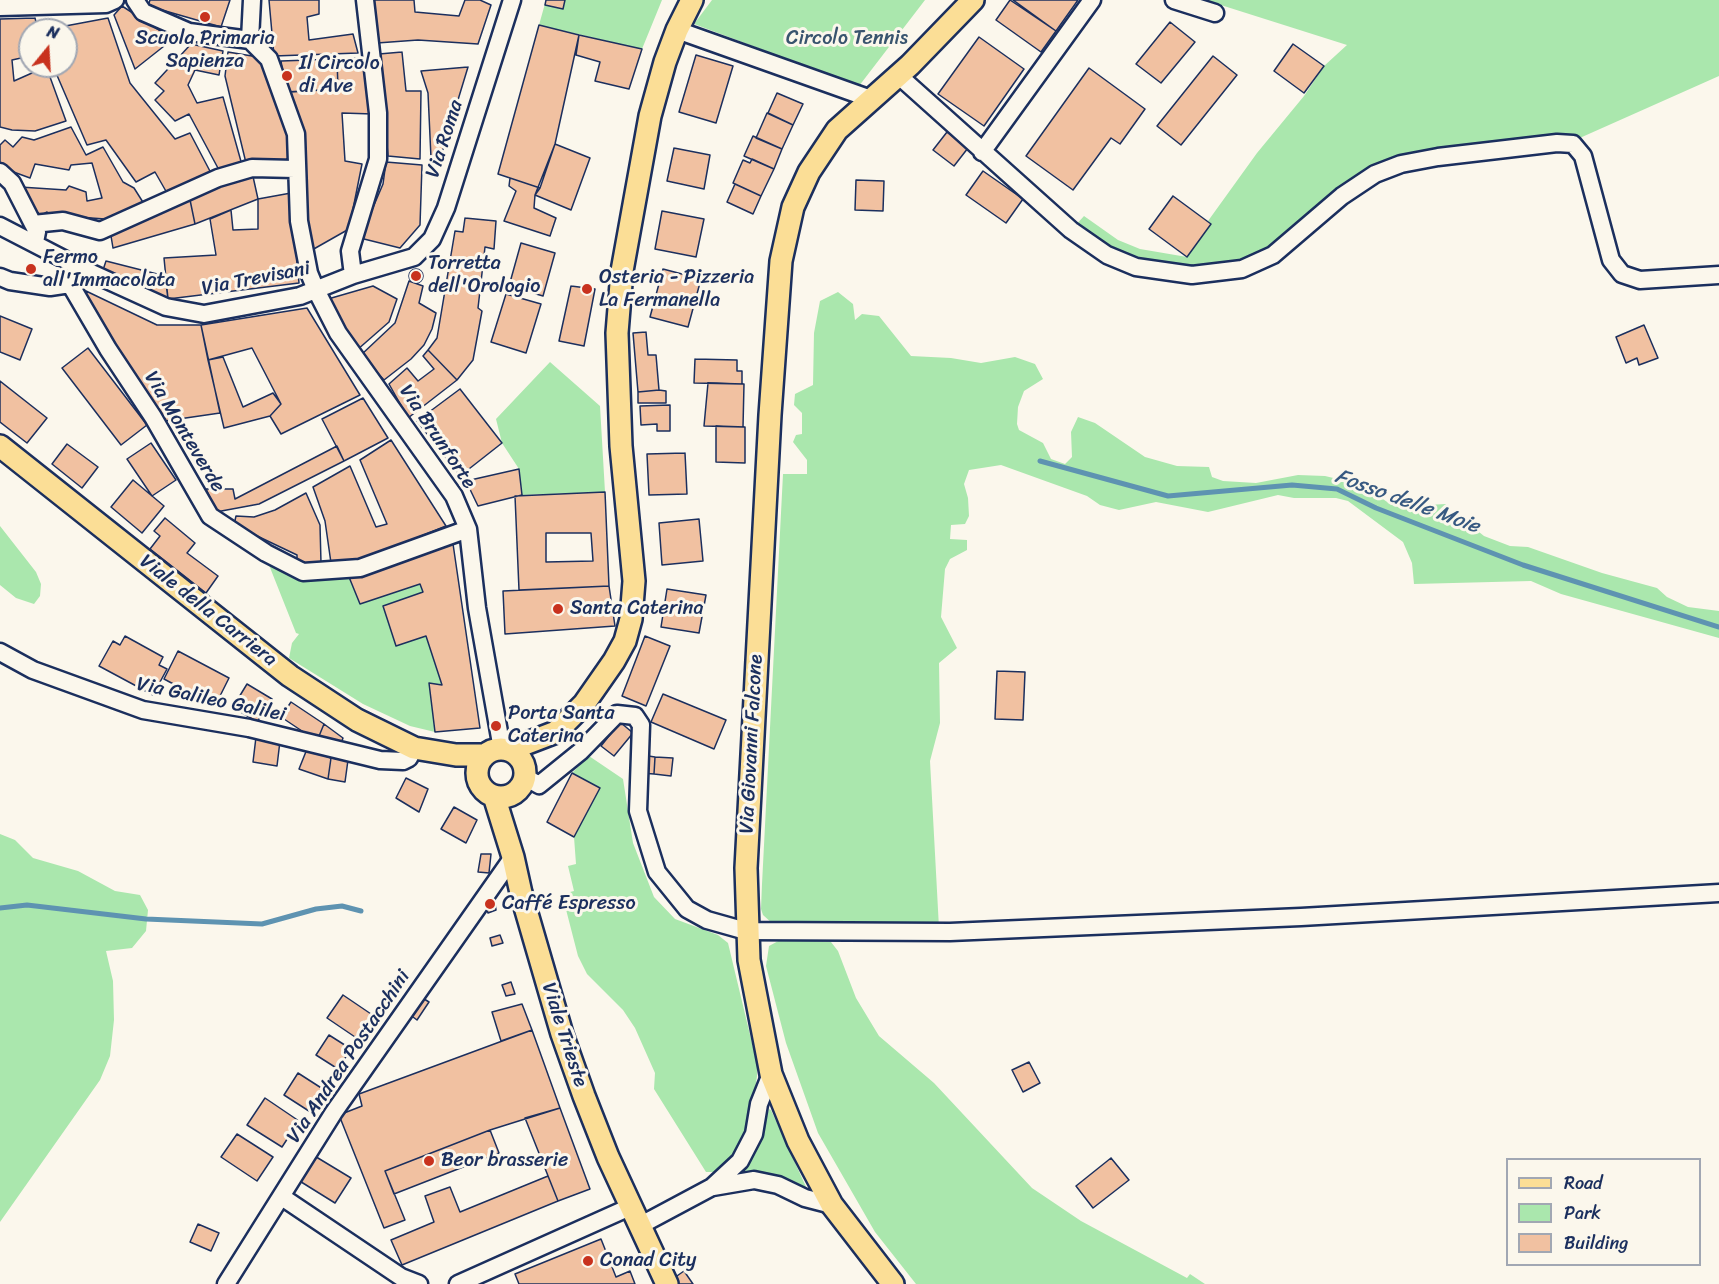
<!DOCTYPE html>
<html>
<head>
<meta charset="utf-8">
<style>
  body { margin:0 }
  #map { position:relative; width:1719px; height:1284px; overflow:hidden; background:#fbf7ec; font-family:Sriracha,sans-serif }
  canvas { display:block }
  .legend { position:absolute; left:1506px; top:1158px; width:195px; height:108px; box-sizing:border-box; background:#fbf7ec; border:2px solid #a1a7b3; margin:0; padding:8px 10px; list-style:none; font-size:18px; color:#1b2f5e }
  .legend li { display:flex; align-items:center; gap:12px; height:30px }
  .legend b { width:30px; border:2px solid #a1a7b3 }
  .north { position:absolute; left:18px; top:18px; width:60px; height:60px; box-sizing:border-box; background:#fbf7ec; border:2px solid #a1a7b3; border-radius:50%; rotate:18deg; font-size:16px; font-weight:700; line-height:24px; text-align:center; color:#1b2f5e }
  .north::after { content:''; display:block; margin:auto; width:21px; height:27px; background:#c8321e; clip-path:polygon(50% 0,100% 100%,50% 72%,0 100%) }
</style>
</head>
<body>
<div id="map">
<canvas width="1719" height="1284"></canvas>
<ul class="legend">
<li><b style="height:8px;background:#fbde96"></b>Road</li>
<li><b style="height:16px;background:#aae7ad"></b>Park</li>
<li><b style="height:16px;background:#f1c1a1"></b>Building</li>
</ul>
<div class="north">N</div>
</div>
<script>
const c = document.querySelector('canvas').getContext('2d');
c.lineJoin = 'round';
function fill(path, color) {
  c.fillStyle = color;
  c.fill(path, 'evenodd');
}
function shape(rows) {
  const path = new Path2D();
  for (const r of rows) {
    if (r.length === 3) {
      path.moveTo(r[0] + r[2], r[1]);
      path.arc(r[0], r[1], r[2], 0, 2 * Math.PI);
      continue;
    }
    path.moveTo(r[0], r[1]);
    for (let i = 2; i < r.length; i += 2) path.lineTo(r[i], r[i + 1]);
  }
  return path;
}
function stroke(path, color, width, dash) {
  c.strokeStyle = color;
  c.lineWidth = width;
  c.lineCap = dash ? 'butt' : 'round';
  c.setLineDash(dash || []);
  c.stroke(path);
}
function label(font, color, halo, rows, align = 'center') {
  c.font = font + ' Sriracha,sans-serif';
  c.lineWidth = 6;
  c.setLineDash([]);
  c.textBaseline = 'middle';
  c.strokeStyle = halo;
  c.fillStyle = color;
  for (const [text, x, y, turn = 0] of rows) {
    c.save();
    c.translate(x, y);
    c.rotate((+turn || 0) * Math.PI / 180);
    c.textAlign = isNaN(turn) ? turn : align;
    if (halo) c.strokeText(text, 0, 0);
    c.fillText(text, 0, 0);
    c.restore();
  }
}
fill(shape([
  [546,0,662,0,642,49,539,25],
  [712,0,925,0,859,86,694,24],
  [1205,0,1719,0,1719,76,1573,141,1400,160,1272,253,1212,270,1137,264,1073,228,1084,216,1118,240,1140,249,1187,257,1211,224,1208,221,1257,153,1304,96,1324,66,1347,45],
  [838,292,853,304,855,320,862,314,879,316,911,356,951,358,981,363,1015,357,1035,364,1043,379,1024,391,1018,407,1017,424,1019,430,1043,443,1051,459,1065,464,1072,457,1071,432,1078,417,1095,423,1145,457,1177,466,1209,467,1212,477,1223,481,1256,483,1298,475,1325,476,1363,485,1390,504,1417,511,1427,505,1446,504,1444,512,1448,521,1464,520,1484,536,1510,546,1528,547,1602,573,1657,588,1667,597,1688,607,1719,611,1719,638,1561,594,1531,581,1414,584,1412,563,1403,542,1348,501,1336,498,1294,498,1278,495,1208,512,1156,502,1119,510,1100,505,1087,496,1001,465,969,470,964,484,968,498,969,516,965,524,951,525,950,539,967,540,967,550,950,559,945,569,941,617,957,648,939,663,940,723,930,761,939,928,773,924,763,915,761,909,762,884,783,474,807,474,807,460,793,442,796,435,802,434,802,413,794,405,795,394,813,385,814,333,820,301],
  [550,362,600,406,605,492,522,495,519,469,502,443,496,419],
  [0,526,36,572,41,584,40,596,34,604,16,598,0,585],
  [269,565,300,577,349,577,360,604,420,584,423,592,383,606,396,646,426,636,442,685,429,684,435,732,410,726,363,704,289,658,292,643,299,634,296,633],
  [589,756,623,779,633,843,654,897,675,919,718,935,728,943,757,1064,757,1076,748,1138,721,1172,706,1172,654,1089,655,1073,635,1028,623,1010,587,974,578,956,562,894,574,891,568,866,576,864,574,837,600,788,572,773],
  [0,834,15,840,33,858,78,871,115,891,140,895,148,910,146,931,132,948,106,951,113,981,114,1020,110,1056,100,1080,0,1222],
  [782,939,831,942,838,951,856,998,879,1036,934,1083,1032,1188,1081,1221,1187,1278,1190,1274,1205,1284,916,1284,875,1232,818,1133,786,1043,766,966,769,946],
  [769,1109,771,1110,807,1189,765,1174,742,1174,759,1145]
]), '#aae7ad');
stroke(shape([
  [1040,461,1168,496,1292,485,1337,489,1376,508,1523,565,1719,627],
  [0,908,27,905,146,919,262,924,316,909,342,906,361,911]
]), '#5e93b1', 5);
const building = shape([
  [150,0,230,0,221,27,148,6,150,0],
  [269,0,319,0,319,14,307,17,309,40,353,34,358,53,274,56,269,0],
  [373,0,414,0,415,12,459,16,465,0,480,0,491,5,478,44,418,40,377,43,373,0],
  [546,0,565,0,563,9,545,5,546,0],
  [1010,0,1056,31,1041,52,996,20,1010,0],
  [1013,0,1078,0,1056,31,1013,0],
  [122,6,173,39,135,69,114,15,122,6],
  [35,18,38,30,30,30,30,56,12,60,14,81,32,73,31,66,46,66,66,121,35,131,12,130,0,127,0,19,35,18],
  [108,18,130,83,175,139,190,133,212,175,167,193,155,172,136,182,106,140,87,145,53,66,66,66,66,30,44,30,108,18],
  [1170,22,1195,42,1161,83,1136,64,1170,22],
  [539,25,579,35,555,144,540,188,498,174,539,25],
  [579,35,642,49,629,89,595,81,600,62,576,55,579,35],
  [979,37,1024,69,984,126,938,94,979,37],
  [191,44,223,51,219,75,195,70,188,85,197,103,223,97,242,165,219,170,189,114,175,121,155,100,164,91,155,83,191,44],
  [1293,44,1324,66,1304,93,1274,71,1293,44],
  [228,52,264,58,290,133,289,163,246,163,225,76,228,52],
  [402,52,406,91,421,91,420,159,388,156,379,54,402,52],
  [696,55,733,66,716,123,679,112,696,55],
  [1213,56,1237,75,1181,145,1157,126,1213,56],
  [364,58,373,114,342,113,345,161,362,164,349,229,312,250,306,217,303,144,291,92,338,89,337,59,364,58],
  [337,59,338,89,286,92,281,61,337,59],
  [468,67,440,159,431,158,428,93,421,71,468,67],
  [1089,68,1145,109,1120,144,1111,138,1073,190,1026,156,1089,68],
  [777,93,803,104,793,125,768,113,777,93],
  [767,113,793,125,782,149,756,138,767,113],
  [71,127,86,155,103,147,123,182,134,188,146,207,107,225,105,219,50,215,47,212,35,219,20,187,66,190,69,186,86,192,87,201,102,198,92,163,71,165,69,170,35,164,30,178,0,167,0,145,5,140,13,147,22,137,34,140,71,127],
  [947,132,968,148,954,166,933,150,947,132],
  [753,136,782,149,774,169,744,156,753,136],
  [555,144,590,158,571,210,535,195,555,144],
  [674,148,710,155,704,189,667,181,674,148],
  [752,159,774,169,761,196,733,183,743,160,750,163,752,159],
  [386,162,422,165,420,225,400,248,360,238,383,184,386,162],
  [983,171,1023,199,1006,223,966,195,983,171],
  [252,172,258,199,195,224,189,195,252,172],
  [510,178,540,188,535,195,534,208,556,218,550,236,504,221,516,191,509,186,510,178],
  [856,180,884,181,883,211,855,210,856,180],
  [735,184,761,196,753,214,727,202,735,184],
  [291,193,299,283,168,299,164,258,216,255,210,219,231,210,233,230,258,229,258,199,291,193],
  [189,195,195,224,113,248,110,230,189,195],
  [1173,196,1211,224,1187,257,1149,229,1173,196],
  [662,211,704,219,696,257,655,249,662,211],
  [465,218,496,221,494,249,485,247,478,308,482,311,473,360,457,380,428,350,437,338,455,231,463,232,465,218],
  [521,243,555,253,543,296,509,286,521,243],
  [106,261,165,276,168,299,103,270,106,261],
  [416,276,7],
  [663,269,701,279,688,327,650,317,663,269],
  [409,281,423,286,419,303,436,313,432,329,424,345,411,359,384,380,361,355,395,323,409,281],
  [373,286,397,299,389,322,357,350,328,299,373,286],
  [571,286,595,289,584,346,559,341,571,286],
  [86,291,157,325,201,325,220,413,165,421,114,348,83,295,86,291],
  [506,294,541,304,526,353,491,342,506,294],
  [307,308,360,395,281,434,270,416,281,404,252,348,208,360,201,325,307,308],
  [0,316,32,329,20,360,0,352,0,316],
  [1644,325,1658,358,1639,365,1637,358,1626,363,1616,337,1644,325],
  [646,332,648,355,656,355,659,390,638,392,633,333,646,332],
  [88,348,147,425,121,445,62,368,88,348],
  [428,350,457,380,408,418,389,384,407,368,418,381,434,369,423,356,428,350],
  [223,357,243,407,273,393,281,404,270,416,224,428,208,360,223,357],
  [695,359,737,360,737,371,742,371,742,384,694,383,695,359],
  [0,381,47,418,27,443,0,422,0,381],
  [708,383,744,384,743,427,704,426,708,383],
  [460,389,502,443,460,476,417,421,460,389],
  [659,390,666,391,666,403,638,403,638,392,659,390],
  [363,398,388,438,344,461,322,419,363,398],
  [670,405,670,431,657,431,657,424,641,425,640,406,670,405],
  [716,426,745,427,745,463,716,462,716,426],
  [391,440,446,526,360,561,331,563,325,521,313,487,350,466,376,527,387,524,360,460,391,440],
  [151,443,176,480,152,496,127,459,151,443],
  [67,444,98,467,82,488,52,464,67,444],
  [337,446,344,461,259,504,216,512,206,489,233,489,235,499,337,446],
  [685,453,687,494,649,495,647,454,685,453],
  [519,469,522,495,478,506,466,481,519,469],
  [133,480,164,506,142,533,111,507,133,480],
  [605,492,609,586,519,590,515,496,605,492],
  [546,533,591,533,593,561,546,562,546,533],
  [306,493,320,525,321,563,297,563,297,555,234,525,236,516,254,517,275,510,306,493],
  [165,518,195,543,187,553,218,576,206,593,150,549,160,536,154,531,165,518],
  [699,519,703,561,662,565,659,523,699,519],
  [452,537,480,728,435,732,429,683,442,685,426,636,396,646,383,606,423,592,420,584,360,604,349,577,452,537],
  [609,586,615,626,505,634,503,591,609,586],
  [667,589,706,595,699,633,661,627,667,589],
  [125,636,163,657,159,665,167,669,153,695,99,666,113,641,120,645,125,636],
  [645,636,670,646,646,706,622,696,645,636],
  [178,651,229,678,215,706,164,679,178,651],
  [997,671,1025,672,1023,720,995,719,997,671],
  [247,684,272,699,257,722,233,707,247,684],
  [663,694,726,720,714,749,651,722,663,694],
  [291,702,324,724,317,741,281,717,291,702],
  [620,722,633,733,614,756,601,746,620,722],
  [324,724,343,738,339,749,317,741,324,724],
  [256,737,280,741,277,766,253,762,256,737],
  [307,749,331,758,328,779,299,769,307,749],
  [642,755,655,757,654,774,641,773,642,755],
  [655,757,673,758,671,776,654,774,655,757],
  [331,758,348,760,345,782,328,779,331,758],
  [572,773,600,788,574,837,547,822,572,773],
  [406,778,428,789,419,812,396,798,406,778],
  [454,807,477,820,466,843,441,829,454,807],
  [481,854,491,854,489,873,478,872,481,854],
  [494,895,496,910,488,913,484,899,494,895],
  [500,935,503,943,492,946,490,938,500,935],
  [511,982,515,994,506,996,502,985,511,982],
  [343,995,374,1016,358,1039,327,1018,343,995],
  [421,997,429,1002,417,1020,409,1014,421,997],
  [522,1004,532,1030,501,1041,492,1012,522,1004],
  [532,1030,560,1108,490,1130,385,1171,405,1220,384,1228,339,1115,362,1106,359,1094,532,1030],
  [329,1035,351,1049,338,1069,316,1055,329,1035],
  [1029,1062,1040,1083,1023,1092,1012,1070,1029,1062],
  [298,1073,326,1091,312,1113,284,1095,298,1073],
  [265,1098,299,1121,282,1147,247,1125,265,1098],
  [560,1108,590,1189,558,1201,525,1118,560,1108],
  [490,1130,499,1153,394,1194,385,1171,490,1130],
  [237,1134,273,1157,257,1181,221,1157,237,1134],
  [313,1155,351,1178,335,1203,298,1180,313,1155],
  [1111,1158,1129,1180,1093,1208,1076,1186,1111,1158],
  [548,1176,558,1201,402,1265,391,1240,434,1222,425,1196,450,1187,460,1212,548,1176],
  [198,1224,219,1233,211,1251,190,1242,198,1224],
  [601,1239,616,1277,630,1271,635,1284,519,1284,515,1274,601,1239],
  [684,1271,693,1284,677,1284,674,1278,684,1271]
]);
fill(building, '#f1c1a1');
stroke(building, '#1b2f5e', 1.5);
const minor = shape([
  [135,0,143,12,189,32,250,40],
  [252,0,250,40,269,59,296,134,299,221,309,273,316,290,338,333,454,496,468,529,477,608,502,749],
  [1174,0,1215,13],
  [0,7,106,4,115,0],
  [677,30,871,99],
  [898,75,1071,230,1107,255,1136,267,1192,275,1242,269,1273,255,1342,196,1375,174,1401,164,1438,157,1557,143,1573,144,1583,156,1611,260,1622,274,1640,280,1719,275],
  [982,152,1092,0],
  [0,172,12,183,33,224],
  [0,226,87,271,166,307,204,314,300,296,353,275,414,257,432,239,446,208,512,0],
  [35,242,37,232,33,224,63,221,100,231,218,178,252,168,295,169],
  [353,275,350,251,378,159,378,113,365,0],
  [0,277,10,281,50,287,70,284,79,277],
  [70,284,108,349,153,417,210,516,266,553,303,572,360,568,468,529],
  [0,652,33,670,143,710,249,728,380,760,403,761,409,758,414,748],
  [525,777,539,785,581,751,617,714,635,716,641,725,638,811,657,872,687,909,707,920,746,931,950,932,1301,917,1719,893],
  [713,1187,754,1180,778,1185,805,1198,832,1205],
  [282,1197,401,1277,419,1284],
  [639,1226,712,1187,740,1161,754,1134,759,1104,771,1074],
  [226,1284,334,1112,513,857],
  [458,1284,630,1207]
]);
const major = shape([
  [0,446,290,676,357,720,414,748,456,755,485,755],
  [501,773,24],
  [509,750,556,732,584,704,614,661,625,641,631,619,634,581,621,446,617,333,622,271,650,116,665,62,677,30,692,0],
  [494,796,513,857,521,893,562,1034,584,1096,608,1157,667,1284],
  [893,1284,832,1205,798,1141,771,1074,749,960,746,868,770,415,781,261,793,207,809,172,837,130,910,65,973,0]
]);
stroke(minor, '#1b2f5e', 21);
stroke(major, '#1b2f5e', 26);
stroke(minor, '#fbf7ec', 16);
stroke(major, '#fbde96', 21);
for (const [x, y, r, color] of [
  [205,17,6,"#c8321e"],
  [287,76,6,"#c8321e"],
  [31,269,6,"#c8321e"],
  [416,276,6,"#c8321e"],
  [587,289,6,"#c8321e"],
  [558,609,6,"#c8321e"],
  [496,726,6,"#c8321e"],
  [490,904,6,"#c8321e"],
  [429,1161,6,"#c8321e"],
  [588,1261,6,"#c8321e"]
]) {
  const dot = new Path2D();
  dot.arc(x, y, r, 0, 2 * Math.PI);
  c.fillStyle = color;
  c.fill(dot);
  stroke(dot, '#fbf7ec', 2);
}
label('20px', '#1b2f5e', '#fbf7ec', [
  ["Scuola Primaria",205,39,"center"],
  ["Sapienza",205,62,"center"],
  ["Il Circolo",299,64],
  ["di Ave",299,87],
  ["Fermo",43,258],
  ["all'Immacolata",43,281],
  ["Torretta",428,264],
  ["dell'Orologio",428,287],
  ["Osteria - Pizzeria",599,278],
  ["La Fermanella",599,301],
  ["Santa Caterina",570,609],
  ["Porta Santa",508,714],
  ["Caterina",508,737],
  ["Caffé Espresso",502,904],
  ["Beor brasserie",441,1161],
  ["Conad City",600,1261]
], 'left');
label('20px', '#38546e', '#fbf7ec', [
  ["Circolo Tennis",847,39]
]);
label('20px', '#1b2f5e', '#fbf7ec', [
  ["Via Roma",445,139,-72],
  ["Via Trevisani",256,279,-11],
  ["Via Monteverde",184,432,59],
  ["Via Brunforte",437,437,56],
  ["Viale della Carriera",208,611,38],
  ["Via Galileo Galilei",211,700,12],
  ["Via Giovanni Falcone",752,744,-87],
  ["Viale Trieste",564,1035,72],
  ["Via Andrea Postacchini",349,1057,-56]
]);
label('italic 21px', '#375981', '#fbf7ec', [
  ["Fosso delle Moie",1407,502,20]
]);
</script>
</body>
</html>
